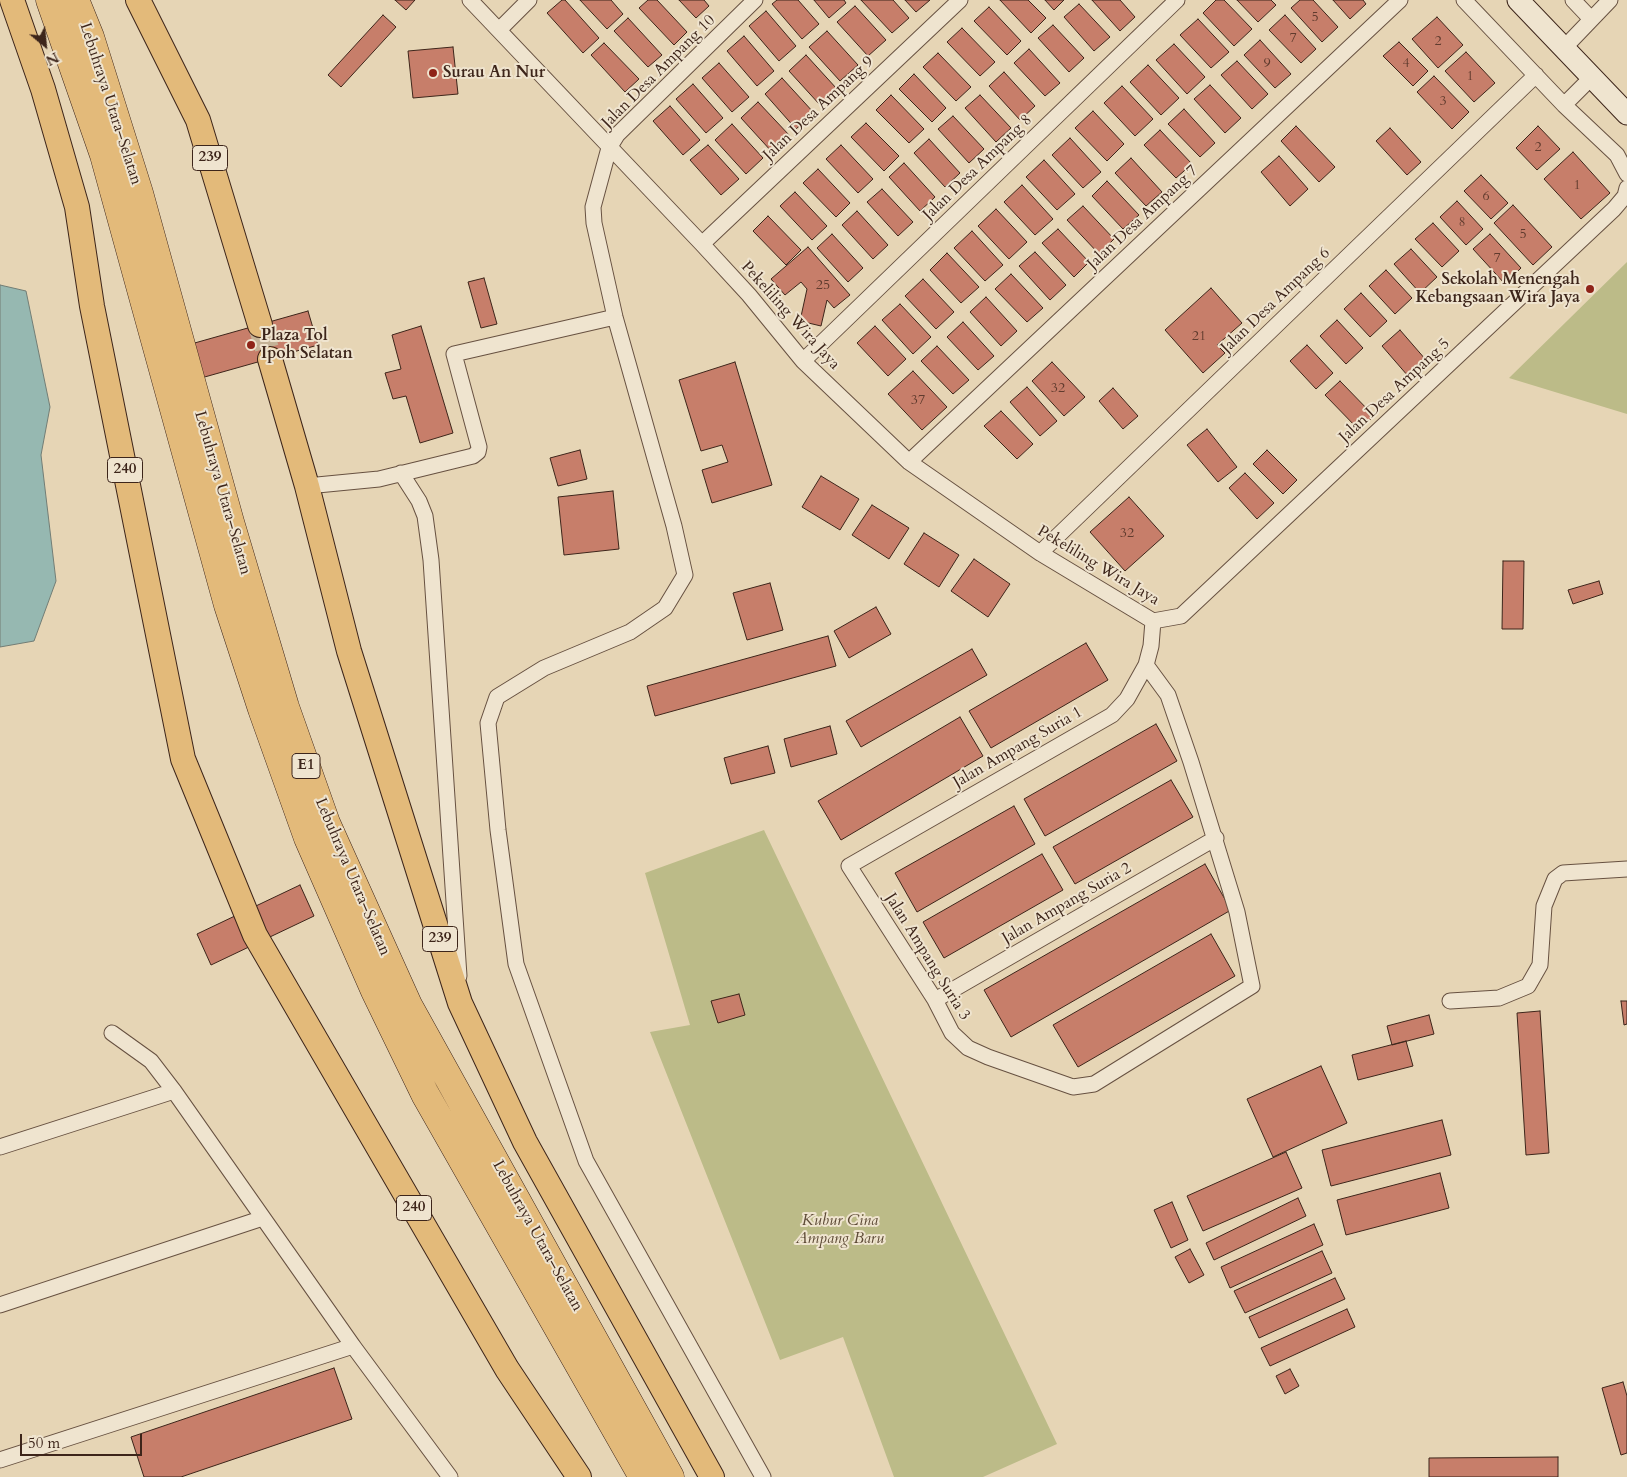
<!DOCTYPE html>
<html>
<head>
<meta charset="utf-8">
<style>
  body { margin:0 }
  #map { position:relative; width:1627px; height:1477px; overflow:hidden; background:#e6d5b5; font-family:Cardo,serif }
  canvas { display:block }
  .north { position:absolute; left:20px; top:20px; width:50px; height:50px; -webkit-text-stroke:4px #efe4cf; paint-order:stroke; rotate:152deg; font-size:14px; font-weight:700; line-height:20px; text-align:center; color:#3d251a }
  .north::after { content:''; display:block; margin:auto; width:18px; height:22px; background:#3d251a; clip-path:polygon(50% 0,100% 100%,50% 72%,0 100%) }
  .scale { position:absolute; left:20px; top:1434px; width:122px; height:22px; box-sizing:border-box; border:2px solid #3d251a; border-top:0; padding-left:6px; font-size:15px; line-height:18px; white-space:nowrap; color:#3d251a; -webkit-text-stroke:4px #efe4cf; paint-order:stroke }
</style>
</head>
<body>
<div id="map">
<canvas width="1627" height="1477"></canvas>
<div class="north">N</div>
<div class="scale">50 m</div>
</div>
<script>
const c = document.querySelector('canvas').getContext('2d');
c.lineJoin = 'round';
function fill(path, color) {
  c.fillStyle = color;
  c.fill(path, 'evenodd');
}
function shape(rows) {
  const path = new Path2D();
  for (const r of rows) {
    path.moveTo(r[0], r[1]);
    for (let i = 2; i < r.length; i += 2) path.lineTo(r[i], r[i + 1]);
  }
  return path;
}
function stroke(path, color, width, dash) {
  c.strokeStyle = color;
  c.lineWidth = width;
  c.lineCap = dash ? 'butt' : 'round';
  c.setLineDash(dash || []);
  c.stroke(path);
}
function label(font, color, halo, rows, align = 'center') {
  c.font = font + ' Cardo,serif';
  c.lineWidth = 4;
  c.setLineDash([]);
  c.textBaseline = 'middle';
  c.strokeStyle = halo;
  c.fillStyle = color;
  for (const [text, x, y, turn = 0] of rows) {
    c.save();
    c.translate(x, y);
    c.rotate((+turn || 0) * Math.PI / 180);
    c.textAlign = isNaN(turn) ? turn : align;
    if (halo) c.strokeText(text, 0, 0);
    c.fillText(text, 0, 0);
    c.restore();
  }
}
fill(shape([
  [1627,262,1627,414,1509,378],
  [764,830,1057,1444,983,1477,894,1477,843,1337,780,1360,650,1032,690,1025,645,873]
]), '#bcbb88');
const water = shape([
  [0,285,26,291,50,407,41,455,56,581,34,641,0,647,0,285]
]);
fill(water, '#96b8b1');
stroke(water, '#727d75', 1);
const building = shape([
  [395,0,415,0,406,10,395,0],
  [562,0,565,0,599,38,583,53,547,13,562,0],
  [580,0,611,0,623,14,607,29,580,0],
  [648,0,657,0,687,32,674,45,639,8,648,0],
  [679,0,704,0,709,6,696,18,679,0],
  [777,0,798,0,819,24,802,39,772,4,777,0],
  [814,0,844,0,846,3,829,18,814,0],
  [861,0,893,0,909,18,892,33,861,0],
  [905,0,930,0,916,12,905,0],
  [1000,0,1028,0,1046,18,1031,33,1000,0],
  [1045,0,1064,0,1054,10,1045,0],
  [1092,0,1120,0,1135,17,1120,31,1092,0],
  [1216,0,1224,0,1252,29,1234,46,1203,13,1216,0],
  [1237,0,1271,0,1276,5,1258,22,1237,0],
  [1300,0,1313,0,1338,27,1322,42,1291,8,1300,0],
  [1333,0,1363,0,1366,4,1350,19,1333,0],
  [1079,4,1110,37,1094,51,1064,17,1079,4],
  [855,6,886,40,868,56,837,22,855,6],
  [989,7,1021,41,1007,55,974,21,989,7],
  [766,11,796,46,779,61,749,26,766,11],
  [383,15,396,27,341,87,328,75,383,15],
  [1285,15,1316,49,1301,63,1269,30,1285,15],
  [1437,17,1463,45,1438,68,1412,39,1437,17],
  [628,18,662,55,648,67,614,31,628,18],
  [1198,19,1229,52,1211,68,1180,35,1198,19],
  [1053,25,1084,58,1069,72,1038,38,1053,25],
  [962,28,995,62,980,76,947,42,962,28],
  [827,31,858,65,840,81,809,47,827,31],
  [744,36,774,71,757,86,727,51,744,36],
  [1260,40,1291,74,1275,88,1244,55,1260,40],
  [1399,42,1428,71,1413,86,1383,56,1399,42],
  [604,43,639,79,625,92,591,55,604,43],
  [1174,44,1205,77,1187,94,1156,60,1174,44],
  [453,47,458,94,413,98,408,51,453,47],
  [1029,49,1060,83,1045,96,1014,63,1029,49],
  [1466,52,1495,83,1474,102,1445,71,1466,52],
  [938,53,971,87,956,101,923,67,938,53],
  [806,55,837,89,820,105,789,71,806,55],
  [1237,61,1268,94,1252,109,1221,75,1237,61],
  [719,63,749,97,732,112,702,78,719,63],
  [1148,65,1179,98,1161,115,1130,82,1148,65],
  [1004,72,1035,106,1020,120,989,86,1004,72],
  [914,74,946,108,932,122,899,89,914,74],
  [1434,76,1469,112,1452,129,1417,92,1434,76],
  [782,78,814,113,796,129,765,94,782,78],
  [693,84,723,118,706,133,676,99,693,84],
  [1210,85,1241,118,1225,133,1194,99,1210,85],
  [1122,86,1153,119,1135,136,1104,103,1122,86],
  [891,95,924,129,909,143,876,110,891,95],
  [980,95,1011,128,996,142,965,108,980,95],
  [758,102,790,136,772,152,741,118,758,102],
  [670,106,700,140,683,155,653,121,670,106],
  [1184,109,1215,143,1200,157,1168,124,1184,109],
  [1093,111,1124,144,1107,161,1075,128,1093,111],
  [953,116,984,149,969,163,938,129,953,116],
  [866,123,899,156,884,171,851,137,866,123],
  [732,124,763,158,746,174,715,140,732,124],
  [1296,126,1335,167,1319,182,1281,141,1296,126],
  [1538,126,1560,149,1537,170,1516,148,1538,126],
  [1390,128,1421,162,1407,175,1376,141,1390,128],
  [1160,130,1192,164,1176,178,1144,145,1160,130],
  [1070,138,1101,172,1083,188,1052,155,1070,138],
  [929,139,960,173,945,187,914,153,929,139],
  [708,145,739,179,721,195,690,160,708,145],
  [841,145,873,179,858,193,826,159,841,145],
  [1573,152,1610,193,1581,219,1544,179,1573,152],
  [1279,156,1308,189,1290,206,1261,172,1279,156],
  [1131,158,1162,192,1146,206,1115,173,1131,158],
  [1044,160,1075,194,1057,210,1026,177,1044,160],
  [904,163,935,197,920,211,889,177,904,163],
  [818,169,850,203,836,217,803,183,818,169],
  [1481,175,1508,203,1491,219,1464,191,1481,175],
  [1107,181,1139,215,1123,229,1092,196,1107,181],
  [1022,185,1053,219,1035,235,1004,202,1022,185],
  [882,189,913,222,898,236,867,202,882,189],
  [795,192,827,226,812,240,780,206,795,192],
  [1457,201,1483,229,1466,245,1440,217,1457,201],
  [1513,205,1552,247,1533,265,1494,223,1513,205],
  [1083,206,1114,239,1099,254,1067,220,1083,206],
  [996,209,1027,242,1009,259,978,226,996,209],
  [857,211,888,245,873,259,842,225,857,211],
  [768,216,801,250,786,265,753,231,768,216],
  [1433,223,1459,251,1442,267,1415,239,1433,223],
  [1058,229,1089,262,1074,277,1042,243,1058,229],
  [972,231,1003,265,985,281,954,248,972,231],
  [832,234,863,268,848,282,817,248,832,234],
  [1490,234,1521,268,1505,284,1473,249,1490,234],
  [808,247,850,295,834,308,827,300,821,326,800,321,807,289,801,282,785,295,771,279,808,247],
  [1411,249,1437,277,1420,293,1394,264,1411,249],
  [1035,252,1066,285,1050,300,1019,266,1035,252],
  [947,253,979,287,961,303,930,270,947,253],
  [1386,270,1412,298,1395,314,1369,286,1386,270],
  [1011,274,1043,308,1027,322,995,289,1011,274],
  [484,278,497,324,481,328,468,282,484,278],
  [923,279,954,312,936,329,905,296,923,279],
  [1211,288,1242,323,1217,345,1225,353,1203,373,1165,330,1211,288],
  [1361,293,1387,321,1370,337,1344,309,1361,293],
  [986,297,1017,331,1001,346,970,312,986,297],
  [900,304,931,337,913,354,882,320,900,304],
  [308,311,318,345,194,380,184,346,308,311],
  [1337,320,1363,348,1346,364,1320,336,1337,320],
  [963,322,994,356,978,370,947,337,963,322],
  [421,326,453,433,420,443,406,396,393,399,385,373,401,369,392,335,421,326],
  [875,326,906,359,888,376,857,343,875,326],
  [1400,330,1426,360,1408,376,1382,346,1400,330],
  [1307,345,1333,373,1316,389,1290,361,1307,345],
  [937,346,969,380,953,394,921,361,937,346],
  [735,362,772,485,712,503,702,470,728,462,722,445,701,451,679,380,735,362],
  [1052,362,1085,397,1064,416,1032,381,1052,362],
  [913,371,947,407,922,430,888,394,913,371],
  [1340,381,1374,416,1359,430,1325,395,1340,381],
  [1027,387,1057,421,1040,436,1010,402,1027,387],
  [1113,388,1138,416,1123,429,1099,401,1113,388],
  [1001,411,1033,444,1017,459,984,426,1001,411],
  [1207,429,1237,467,1218,482,1187,445,1207,429],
  [580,450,587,479,558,486,550,458,580,450],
  [1267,450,1297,480,1283,494,1253,464,1267,450],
  [1245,473,1274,503,1257,519,1229,488,1245,473],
  [821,476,859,499,840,530,802,507,821,476],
  [613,491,619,549,564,555,558,497,613,491],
  [1129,497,1164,536,1125,571,1090,532,1129,497],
  [872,505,909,528,889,559,852,535,872,505],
  [924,533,959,555,939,587,904,564,924,533],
  [974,559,1010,584,988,617,951,591,974,559],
  [1503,561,1524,561,1523,629,1502,629,1503,561],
  [1599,581,1603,594,1573,604,1568,590,1599,581],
  [770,583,783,630,747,640,733,593,770,583],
  [876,607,891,634,849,658,834,631,876,607],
  [828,636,836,666,655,716,647,686,828,636],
  [1086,643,1108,680,991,748,969,711,1086,643],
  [972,649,987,675,861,747,846,721,972,649],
  [960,717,983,756,841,840,818,801,960,717],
  [1156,724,1177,761,1045,836,1024,799,1156,724],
  [830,726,837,754,791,767,784,739,830,726],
  [768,746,775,773,731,784,724,758,768,746],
  [1171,780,1193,817,1075,884,1053,847,1171,780],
  [1014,806,1035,844,917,912,895,873,1014,806],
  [1042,854,1063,890,944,958,923,922,1042,854],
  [1205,864,1231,910,1011,1037,984,990,1205,864],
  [300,885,314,916,211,965,197,934,300,885],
  [1211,934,1235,976,1078,1067,1053,1025,1211,934],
  [739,994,745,1015,718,1023,711,1001,739,994],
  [1621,1001,1627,1001,1627,1024,1624,1025,1621,1001],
  [1540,1011,1549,1153,1526,1155,1517,1013,1540,1011],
  [1429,1015,1434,1034,1392,1045,1387,1026,1429,1015],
  [1406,1041,1413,1066,1358,1080,1352,1055,1406,1041],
  [1321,1066,1347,1123,1273,1157,1247,1099,1321,1066],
  [1442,1120,1451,1155,1331,1186,1322,1150,1442,1120],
  [1286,1152,1302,1188,1203,1231,1187,1196,1286,1152],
  [1440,1173,1449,1208,1346,1235,1337,1200,1440,1173],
  [1298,1198,1306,1216,1214,1260,1206,1243,1298,1198],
  [1172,1202,1188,1240,1171,1248,1154,1210,1172,1202],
  [1314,1224,1323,1245,1230,1288,1221,1267,1314,1224],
  [1190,1249,1204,1275,1189,1283,1175,1257,1190,1249],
  [1322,1251,1332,1273,1245,1313,1234,1291,1322,1251],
  [1335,1278,1345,1299,1259,1338,1249,1317,1335,1278],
  [1347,1309,1355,1327,1270,1366,1261,1348,1347,1309],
  [334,1368,352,1419,181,1477,144,1477,131,1437,334,1368],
  [1290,1369,1299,1386,1285,1394,1276,1376,1290,1369],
  [1623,1382,1627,1396,1627,1453,1621,1455,1602,1388,1623,1382],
  [1558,1457,1558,1477,1429,1477,1429,1458,1558,1457]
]);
fill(building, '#c77e6a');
stroke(building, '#3d251a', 1);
stroke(shape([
  [260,325,270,359]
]), '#c4b296', 24, [24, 12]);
const street = shape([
  [470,0,702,244,749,295,803,361,909,462,1040,553,1153,621,1181,616,1614,209,1625,196,1627,188],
  [755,0,617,135,609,148,593,207,594,223,615,317,674,526,685,575,665,608,630,632,544,668,497,697,488,723,498,830,516,964,586,1161,763,1477],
  [1464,0,1564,105,1617,155,1627,174],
  [1573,0,1591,19],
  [499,30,529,0],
  [1564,48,1610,0],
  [1564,105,1592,77],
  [702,244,960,0],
  [803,361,1177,0],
  [909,462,1400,0],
  [401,473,419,501,425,516,431,560,459,976],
  [307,486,379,479,473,456,478,452,479,447,454,354,615,317],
  [1040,553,1536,75],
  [1146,665,1168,695,1191,762,1237,912,1252,986,1094,1084,1073,1087,988,1057,968,1048,952,1033,935,1000,849,866,1112,715,1127,699,1146,665,1151,646,1153,621],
  [935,1000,1216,838],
  [1450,1001,1499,998,1528,986,1540,965,1544,906,1555,879,1563,873,1627,869],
  [112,1033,151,1061,174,1091,353,1346,450,1477],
  [0,1147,174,1091],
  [0,1305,263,1218],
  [0,1460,353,1346]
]);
const secondary = shape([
  [1518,0,1627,114]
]);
const primary = shape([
  [12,0,43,89,77,207,92,306,183,759,255,935,507,1369,579,1477],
  [138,0,198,120,260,325],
  [270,359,307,486,349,651,460,1003,525,1142,712,1477]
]);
const highway = shape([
  [50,0,104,155,228,605,262,709,308,838,375,991,425,1094,643,1477],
  [75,0,90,37,139,193,230,522,285,707,326,823,408,1005,670,1477]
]);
stroke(street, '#675141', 17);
stroke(secondary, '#3d251a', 23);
stroke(primary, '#3d251a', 26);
stroke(highway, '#3d251a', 29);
stroke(street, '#efe4cf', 15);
stroke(secondary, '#efe4cf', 21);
stroke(primary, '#e3ba7a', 24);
stroke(highway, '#e3ba7a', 28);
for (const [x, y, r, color] of [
  [433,73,5,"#8f2418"],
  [1590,289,5,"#8f2418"],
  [251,345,5,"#8f2418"]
]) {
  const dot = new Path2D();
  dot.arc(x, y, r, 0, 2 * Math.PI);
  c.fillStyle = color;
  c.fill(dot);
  stroke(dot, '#efe4cf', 2);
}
label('14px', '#603b2e', null, [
  ["5",1315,18],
  ["7",1293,39],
  ["2",1438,42],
  ["9",1267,64],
  ["4",1406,64],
  ["1",1470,77],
  ["3",1443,102],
  ["2",1538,148],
  ["1",1577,186],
  ["6",1486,197],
  ["8",1462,223],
  ["5",1523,235],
  ["7",1497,259],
  ["25",823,286],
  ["21",1199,337],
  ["32",1058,389],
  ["37",918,401],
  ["32",1127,534]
]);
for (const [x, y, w] of [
  [210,158,35],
  [125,470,35],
  [306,766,28],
  [440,939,35],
  [414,1208,35]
]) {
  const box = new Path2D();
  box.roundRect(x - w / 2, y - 12.5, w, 25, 4);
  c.fillStyle = '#efe4cf';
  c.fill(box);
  stroke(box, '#3d251a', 1);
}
label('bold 15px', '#3d251a', null, [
  ["239",210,158],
  ["240",125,470],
  ["E1",306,766],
  ["239",440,939],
  ["240",414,1208]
]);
label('16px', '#3d251a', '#efe4cf', [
  ["Jalan Desa Ampang 10",659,72,-45],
  ["Lebuhraya Utara–Selatan",110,104,72],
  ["Jalan Desa Ampang 9",819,109,-43],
  ["Jalan Desa Ampang 8",978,168,-44],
  ["Jalan Desa Ampang 7",1143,218,-43],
  ["Jalan Desa Ampang 6",1276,301,-44],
  ["Pekeliling Wira Jaya",790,316,48],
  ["Jalan Desa Ampang 5",1395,391,-43],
  ["Lebuhraya Utara–Selatan",222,493,74],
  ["Pekeliling Wira Jaya",1098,566,31],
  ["Jalan Ampang Suria 1",1018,748,-30],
  ["Lebuhraya Utara–Selatan",352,877,67],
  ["Jalan Ampang Suria 2",1067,904,-30],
  ["Jalan Ampang Suria 3",927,957,58],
  ["Lebuhraya Utara–Selatan",537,1236,61]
]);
label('bold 16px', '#3d251a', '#efe4cf', [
  ["Surau An Nur",443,73],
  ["Sekolah Menengah",1580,280,"right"],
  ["Kebangsaan Wira Jaya",1580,298,"right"],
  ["Plaza Tol",261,336],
  ["Ipoh Selatan",261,354]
], 'left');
label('italic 16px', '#5d4a36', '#efe4cf', [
  ["Kubur Cina",840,1221],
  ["Ampang Baru",840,1239]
]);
</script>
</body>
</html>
